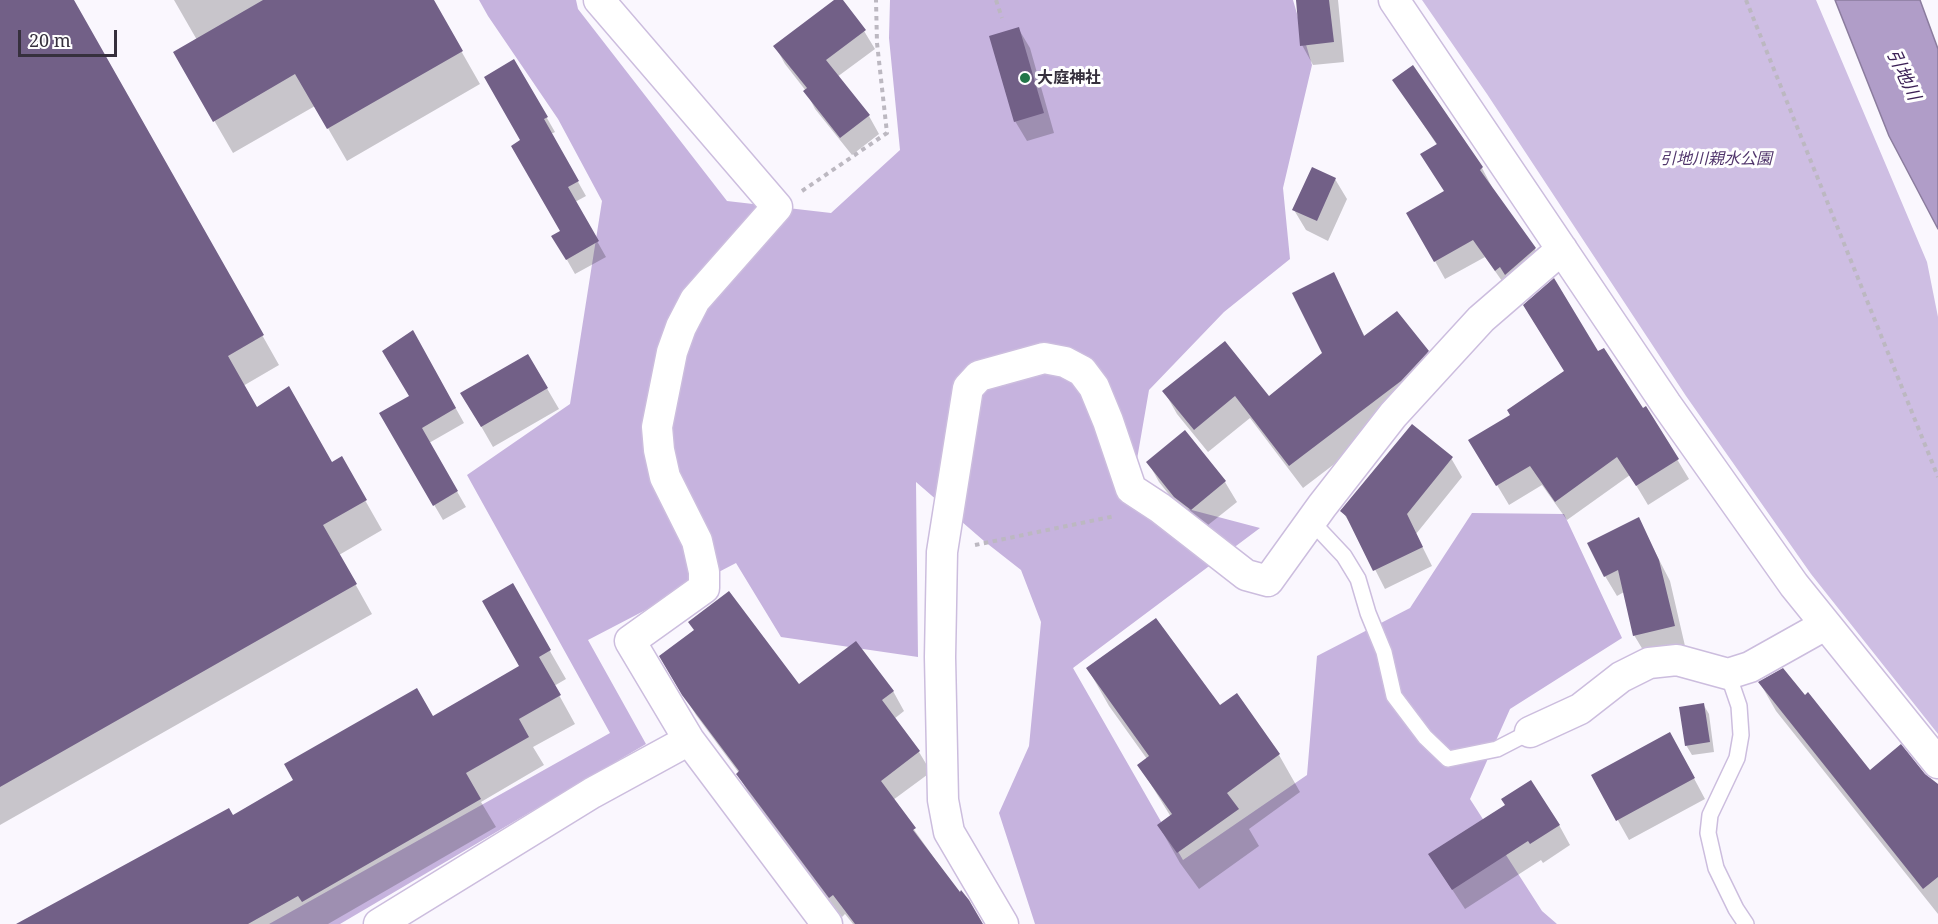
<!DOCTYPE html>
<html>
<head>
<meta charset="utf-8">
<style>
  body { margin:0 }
  #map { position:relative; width:1938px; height:924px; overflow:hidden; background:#faf7fe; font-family:"Noto Serif",serif }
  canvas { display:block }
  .scale { position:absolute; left:18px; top:30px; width:99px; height:27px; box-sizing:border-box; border:3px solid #36303d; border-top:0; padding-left:8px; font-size:18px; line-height:21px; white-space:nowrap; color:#36303d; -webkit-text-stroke:4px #fff; paint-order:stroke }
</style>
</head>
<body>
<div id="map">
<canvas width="1938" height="924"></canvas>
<div class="scale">20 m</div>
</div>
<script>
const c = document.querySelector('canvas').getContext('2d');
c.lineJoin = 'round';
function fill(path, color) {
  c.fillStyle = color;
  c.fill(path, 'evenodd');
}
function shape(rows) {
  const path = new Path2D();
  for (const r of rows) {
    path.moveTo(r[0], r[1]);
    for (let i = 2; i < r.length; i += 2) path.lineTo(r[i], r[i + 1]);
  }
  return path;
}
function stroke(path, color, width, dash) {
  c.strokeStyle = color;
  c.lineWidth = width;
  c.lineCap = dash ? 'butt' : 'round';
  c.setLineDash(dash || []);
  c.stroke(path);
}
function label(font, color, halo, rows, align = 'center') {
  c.font = font + ' "Noto Serif","Noto Sans JP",serif';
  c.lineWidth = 6;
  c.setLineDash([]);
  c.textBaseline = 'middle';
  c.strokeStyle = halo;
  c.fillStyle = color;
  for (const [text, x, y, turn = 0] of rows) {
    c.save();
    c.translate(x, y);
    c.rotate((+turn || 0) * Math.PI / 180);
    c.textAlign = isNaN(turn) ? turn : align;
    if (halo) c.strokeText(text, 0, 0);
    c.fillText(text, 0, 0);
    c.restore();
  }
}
fill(shape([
  [1422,0,1816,0,1927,262,1938,317,1938,734,1811,574,1686,396,1487,94]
]), '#cebee3');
fill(shape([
  [479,0,576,0,578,9,727,201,831,213,900,150,889,38,890,0,1293,0,1312,65,1283,188,1290,259,1224,312,1149,390,1131,494,1260,528,1073,668,1183,860,1307,775,1317,656,1410,608,1472,513,1564,514,1622,638,1510,709,1470,799,1542,911,1557,924,1035,924,999,813,1029,746,1041,622,1021,570,984,541,916,482,918,657,781,637,736,563,588,640,646,744,340,924,269,924,610,733,467,475,570,404,602,201,558,119,488,16]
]), '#c6b3de');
const water = shape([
  [1835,0,1920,0,1938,49,1938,229,1889,136,1835,0]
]);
fill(water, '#b09dc8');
stroke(water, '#8b7c9e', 1.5);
fill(shape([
  [0,0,73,0,279,365,243,386,256,409,332,464,341,458,382,530,339,555,372,614,0,825],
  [174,0,432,0,480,84,347,161,315,106,233,153,175,53,197,40],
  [836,0,841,0,864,31,875,49,837,77,869,116,879,134,852,155,815,109,806,91,785,64,775,46],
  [1297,0,1338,0,1344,62,1313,65,1302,45],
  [1018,28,1030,48,1054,133,1027,141,1015,121],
  [514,61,555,132,551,134,586,196,575,202,606,257,575,274,554,237,562,232,522,141],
  [1394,80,1482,168,1492,187,1491,188,1535,249,1546,268,1507,288,1485,257,1445,279,1408,213,1445,192,1437,145],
  [1335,179,1347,199,1328,241,1306,230,1294,210],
  [1333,274,1365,337,1427,352,1441,375,1413,404,1303,488,1250,418,1208,452,1177,414,1164,391,1269,398,1324,354],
  [413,332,464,423,429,443,466,507,443,520,381,414,411,397],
  [1598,353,1642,410,1646,408,1689,479,1648,505,1630,475,1567,520,1542,485,1509,505,1482,460,1512,415],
  [528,356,559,409,493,447,462,393],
  [1451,458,1462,477,1416,534,1432,566,1385,589,1356,532,1342,511],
  [1148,462,1225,482,1237,502,1203,529,1187,517,1159,482],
  [1638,519,1670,581,1685,646,1646,655,1634,635,1624,592,1617,596,1605,576],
  [512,585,566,679,554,686,575,724,533,747,544,765,481,802,496,827,328,924,33,924,232,817,433,718,521,666],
  [661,657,798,686,893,691,904,711,894,719,919,752,931,772,893,800,981,924,853,924,845,914,842,917,749,794,738,774,739,773,696,715],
  [1088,669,1219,708,1236,695,1279,755,1300,792,1249,829,1259,846,1199,889,1180,863,1159,826,1171,817,1139,765,1147,759,1109,706],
  [1760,683,1870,772,1938,791,1938,914,1776,711],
  [1703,704,1709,714,1714,752,1692,755,1686,745],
  [1681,754,1705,799,1629,840,1593,776],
  [1559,825,1570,845,1543,863,1541,860,1465,909,1442,874]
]), '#0003');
fill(shape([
  [0,0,74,0,264,335,228,356,257,407,289,386,332,462,342,456,367,500,323,525,357,584,0,787],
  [263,0,434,0,463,51,327,129,295,74,213,122,173,52],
  [834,0,843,0,866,30,826,60,870,115,840,138,803,91,807,88,773,46],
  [1296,0,1329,0,1334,42,1300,46],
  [1019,27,1044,113,1014,122,989,36],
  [514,59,548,117,544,119,579,181,568,187,599,241,566,260,551,236,560,231,511,146,520,140,484,77],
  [1413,65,1483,167,1480,170,1536,248,1505,275,1500,267,1495,271,1473,240,1434,262,1406,213,1444,191,1420,154,1437,144,1392,80],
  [1312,167,1336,178,1317,221,1292,210],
  [1334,272,1364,336,1397,311,1429,351,1401,381,1289,466,1235,396,1194,430,1162,391,1225,341,1269,396,1322,353,1292,293],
  [1554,278,1598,351,1604,348,1643,408,1646,406,1679,459,1636,486,1617,457,1555,502,1530,466,1496,486,1468,440,1510,415,1507,410,1564,371,1523,305],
  [413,330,456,408,422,428,458,491,433,506,379,413,409,396,382,351],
  [528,354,548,388,481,427,460,393],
  [1412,424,1453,457,1407,514,1423,547,1373,571,1346,516,1340,511],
  [1185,430,1226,481,1191,510,1174,497,1146,462],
  [1639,517,1659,560,1675,626,1633,636,1618,570,1604,577,1587,543],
  [513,583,551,650,539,657,561,695,519,719,529,737,466,773,481,799,302,902,298,896,248,924,16,924,229,808,233,815,293,780,284,764,417,688,433,716,519,666,482,601],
  [729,591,799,684,856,641,894,691,882,700,920,751,881,781,916,828,913,830,960,892,961,890,969,900,983,924,855,924,833,895,829,898,736,774,739,771,682,695,659,656,694,630,688,622],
  [1156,618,1220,705,1237,693,1280,754,1227,793,1239,809,1177,853,1157,825,1172,814,1137,765,1149,756,1086,668],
  [1783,668,1805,695,1808,692,1870,770,1901,744,1925,774,1938,784,1938,877,1923,889,1758,682],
  [1704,703,1710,742,1685,746,1679,707],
  [1670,732,1695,778,1616,821,1591,775],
  [1531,780,1560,825,1530,844,1528,841,1452,890,1428,854,1505,805,1501,799]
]), '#726087');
const service = shape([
  [1312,522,1344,556,1358,579,1368,613,1384,652,1394,696,1425,737,1448,759,1497,749,1530,732],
  [1728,674,1739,706,1741,735,1737,758,1710,815,1708,833,1716,868,1736,909,1746,924]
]);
const minor = shape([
  [599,0,777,207,695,300,681,327,672,352,657,427,659,450,665,477,697,541,704,572,704,588,630,641,689,740],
  [1394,0,1666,404,1794,585,1938,763],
  [1530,732,1580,709,1621,677,1649,663,1677,660,1728,674,1750,667,1825,625],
  [379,924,592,793,689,740,827,924],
  [1003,924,949,832,943,800,940,657,942,552,968,388,979,376,1044,358,1065,362,1082,371,1094,387,1108,421,1131,489,1160,508,1246,575,1268,581,1322,506,1393,415,1481,319,1562,249]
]);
stroke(service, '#ccbdde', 18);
stroke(minor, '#ccbdde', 33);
stroke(shape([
  [996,0,1002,18],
  [1746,0,1938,477],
  [802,191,887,133,877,43,876,0],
  [975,545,1115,516]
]), '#bcb8c1', 4, [4.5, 4.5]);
stroke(service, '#fff', 15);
stroke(minor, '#fff', 30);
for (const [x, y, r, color] of [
  [1025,78,6,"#227649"]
]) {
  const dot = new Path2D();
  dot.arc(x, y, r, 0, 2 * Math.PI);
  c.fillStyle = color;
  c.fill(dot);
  stroke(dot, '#fff', 2);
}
label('bold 16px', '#36303d', '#fff', [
  ["大庭神社",1037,78]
], 'left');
label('italic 16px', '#51366c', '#fff', [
  ["引地川親水公園",1716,159]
]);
label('italic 18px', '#3c2156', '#fff', [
  ["引地川",1903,75,65]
]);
</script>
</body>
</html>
